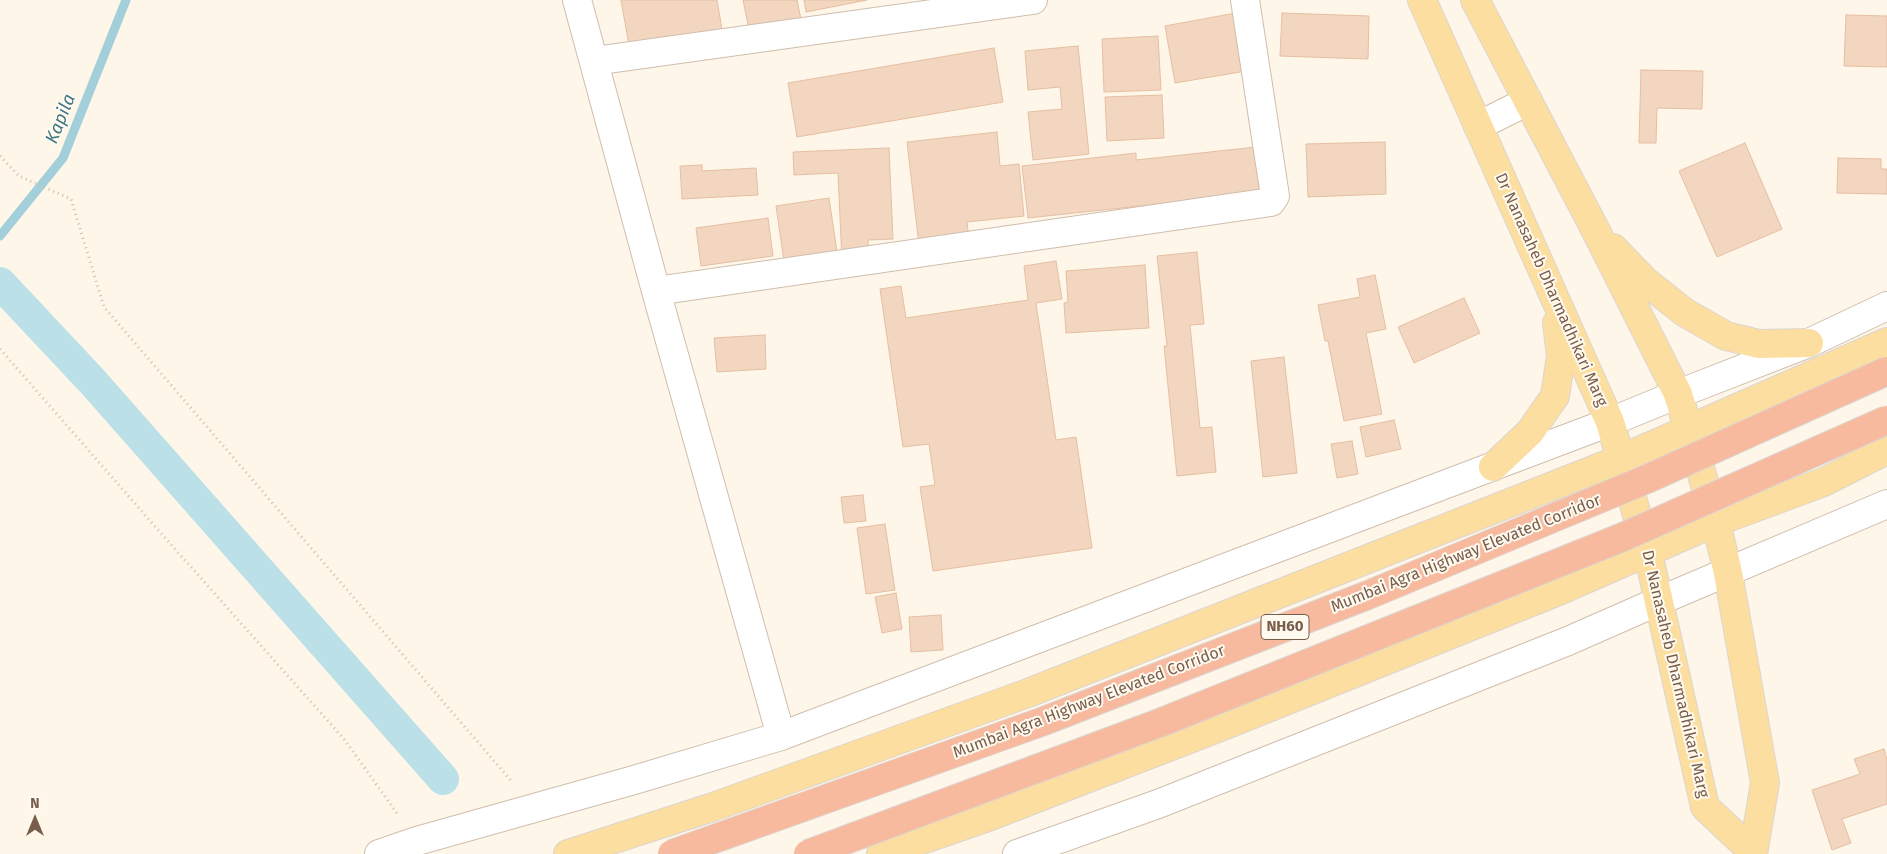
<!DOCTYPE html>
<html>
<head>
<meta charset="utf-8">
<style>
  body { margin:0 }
  #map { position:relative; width:1887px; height:854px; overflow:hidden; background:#fdf6e9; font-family:"Fira Sans",sans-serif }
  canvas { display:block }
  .north { position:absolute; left:10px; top:794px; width:50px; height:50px; -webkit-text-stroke:4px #fffaf0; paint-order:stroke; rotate:0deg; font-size:14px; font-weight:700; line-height:20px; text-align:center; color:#795d4b }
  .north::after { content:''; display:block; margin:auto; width:18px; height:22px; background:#795d4b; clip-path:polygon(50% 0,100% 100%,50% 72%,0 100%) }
</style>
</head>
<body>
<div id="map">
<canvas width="1887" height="854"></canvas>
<div class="north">N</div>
</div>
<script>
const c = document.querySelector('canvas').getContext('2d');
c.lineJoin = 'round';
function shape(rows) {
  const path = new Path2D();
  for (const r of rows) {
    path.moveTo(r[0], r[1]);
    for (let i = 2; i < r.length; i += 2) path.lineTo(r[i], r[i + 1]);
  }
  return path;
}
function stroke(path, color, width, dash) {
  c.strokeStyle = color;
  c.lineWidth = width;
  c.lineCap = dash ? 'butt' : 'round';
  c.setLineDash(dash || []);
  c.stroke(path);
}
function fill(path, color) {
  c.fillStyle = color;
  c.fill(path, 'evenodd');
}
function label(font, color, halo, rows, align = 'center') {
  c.font = font + ' "Fira Sans",sans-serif';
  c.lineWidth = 4;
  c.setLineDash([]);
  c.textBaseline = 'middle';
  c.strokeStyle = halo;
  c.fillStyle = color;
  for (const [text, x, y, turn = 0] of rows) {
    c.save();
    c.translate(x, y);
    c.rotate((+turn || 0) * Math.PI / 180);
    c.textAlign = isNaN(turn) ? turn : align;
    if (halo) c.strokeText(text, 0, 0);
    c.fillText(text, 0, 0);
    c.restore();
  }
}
stroke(shape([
  [0,236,63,158,126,0]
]), '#a2cfda', 9);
stroke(shape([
  [0,283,92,381,443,779]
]), '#bce0e8', 32);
const building = shape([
  [621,0,717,0,723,35,630,51,621,0],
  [743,0,797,0,803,29,751,39,743,0],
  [804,0,867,0,806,12,804,0],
  [1241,12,1252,70,1175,83,1165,26,1241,12],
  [1282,13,1369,16,1368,59,1280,56,1282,13],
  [1846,15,1887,16,1887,67,1844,66,1846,15],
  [1158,36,1161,90,1104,92,1102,39,1158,36],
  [1078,46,1089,154,1033,160,1028,112,1062,109,1060,87,1028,90,1025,51,1078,46],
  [994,48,1003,102,797,137,788,83,994,48],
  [1641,70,1703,71,1702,109,1657,108,1656,143,1639,143,1641,70],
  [1162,95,1164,138,1107,141,1105,97,1162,95],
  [997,132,1000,166,1019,164,1024,216,967,222,969,239,919,245,907,142,997,132],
  [1385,142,1386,194,1308,197,1306,144,1385,142],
  [1745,143,1782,229,1717,257,1679,171,1745,143],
  [1256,147,1261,193,1028,218,1022,166,1136,153,1136,160,1256,147],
  [889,148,893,239,868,240,869,260,842,261,838,173,794,175,793,152,889,148],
  [1838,158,1881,159,1881,169,1887,169,1887,194,1837,193,1838,158],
  [702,165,702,171,756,168,758,195,682,199,680,166,702,165],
  [829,198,837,252,784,261,776,206,829,198],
  [768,218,773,256,701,266,696,228,768,218],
  [1197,252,1204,324,1190,325,1200,428,1212,427,1216,472,1177,476,1164,346,1167,346,1157,256,1197,252],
  [1056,261,1062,299,1036,303,1056,440,1076,437,1092,548,933,571,920,487,935,485,929,444,903,447,880,289,901,286,906,318,1028,300,1024,266,1056,261],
  [1145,265,1149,328,1066,333,1064,303,1068,302,1066,271,1145,265],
  [1375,275,1386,329,1366,333,1382,414,1344,421,1328,341,1325,341,1318,305,1360,297,1357,279,1375,275],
  [1464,298,1480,333,1414,363,1398,327,1464,298],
  [765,335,766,369,717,372,714,338,765,335],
  [1284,357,1297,473,1263,477,1251,361,1284,357],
  [1394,420,1401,449,1366,457,1360,427,1394,420],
  [1352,441,1358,474,1337,478,1331,444,1352,441],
  [863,495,866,521,844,523,841,497,863,495],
  [885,524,895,590,866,594,857,528,885,524],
  [896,593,902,629,882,633,875,597,896,593],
  [941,615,943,650,911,652,909,617,941,615],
  [1884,749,1887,760,1887,804,1842,819,1851,843,1832,850,1812,790,1860,774,1854,759,1884,749]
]);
fill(building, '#f3d6c0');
stroke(building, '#e6bea0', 1);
const minor = shape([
  [577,0,656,291,781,736],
  [594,61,1033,0],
  [656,291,1271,202,1275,196,1245,0]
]);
const tertiary = shape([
  [379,854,417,841,634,780,781,736,1610,422,1678,394,1809,343,1887,306],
  [1017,854,1158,804,1568,641,1659,601,1887,504]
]);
const secondary = shape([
  [1478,126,1528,101]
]);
const primary = shape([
  [1422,0,1610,422,1648,553,1705,807,1752,851],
  [1475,0,1596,231,1678,394,1716,522,1728,573,1765,783,1753,854],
  [1613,248,1645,281,1684,312,1726,336,1759,344,1809,343],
  [1493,467,1530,432,1555,396,1561,356,1557,323],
  [568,854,713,807,1028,693,1621,459,1887,342],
  [881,854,988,817,1228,724,1561,590,1716,522,1824,482,1887,450]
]);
stroke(minor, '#d0bead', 30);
stroke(tertiary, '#d0bead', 30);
stroke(secondary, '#d3bfab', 30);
stroke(primary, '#dcd5d0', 30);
stroke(shape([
  [0,156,19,176,71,199,104,307,513,783],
  [0,349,159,531,344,739,399,816]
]), '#d9baa2', 3, [1, 4]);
stroke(minor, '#fff', 28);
stroke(tertiary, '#fff', 28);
stroke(secondary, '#fff', 28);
stroke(primary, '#fcdea1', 28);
const motorwayBridge = shape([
  [672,854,1044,721,1368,595,1647,479,1887,371],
  [808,854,1162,722,1623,537,1887,420]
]);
stroke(motorwayBridge, '#dcd5d0', 30, []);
stroke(motorwayBridge, '#f8ba9f', 28);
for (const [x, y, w] of [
  [1285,627,48]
]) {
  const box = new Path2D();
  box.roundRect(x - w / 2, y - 12.5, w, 25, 4);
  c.fillStyle = '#fffaf0';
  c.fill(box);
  stroke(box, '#795d4b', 1);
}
label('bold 15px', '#795d4b', null, [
  ["NH60",1285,627]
]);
label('16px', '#795d4b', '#fffaf0', [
  ["Dr Nanasaheb Dharmadhikari Marg",1551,290,66],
  ["Mumbai Agra Highway Elevated Corridor",1466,554,-22],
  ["Dr Nanasaheb Dharmadhikari Marg",1675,674,77],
  ["Mumbai Agra Highway Elevated Corridor",1089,702,-21]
]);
label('italic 18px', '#417785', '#fffaf0', [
  ["Kapila",61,119,-68]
]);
</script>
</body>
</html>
